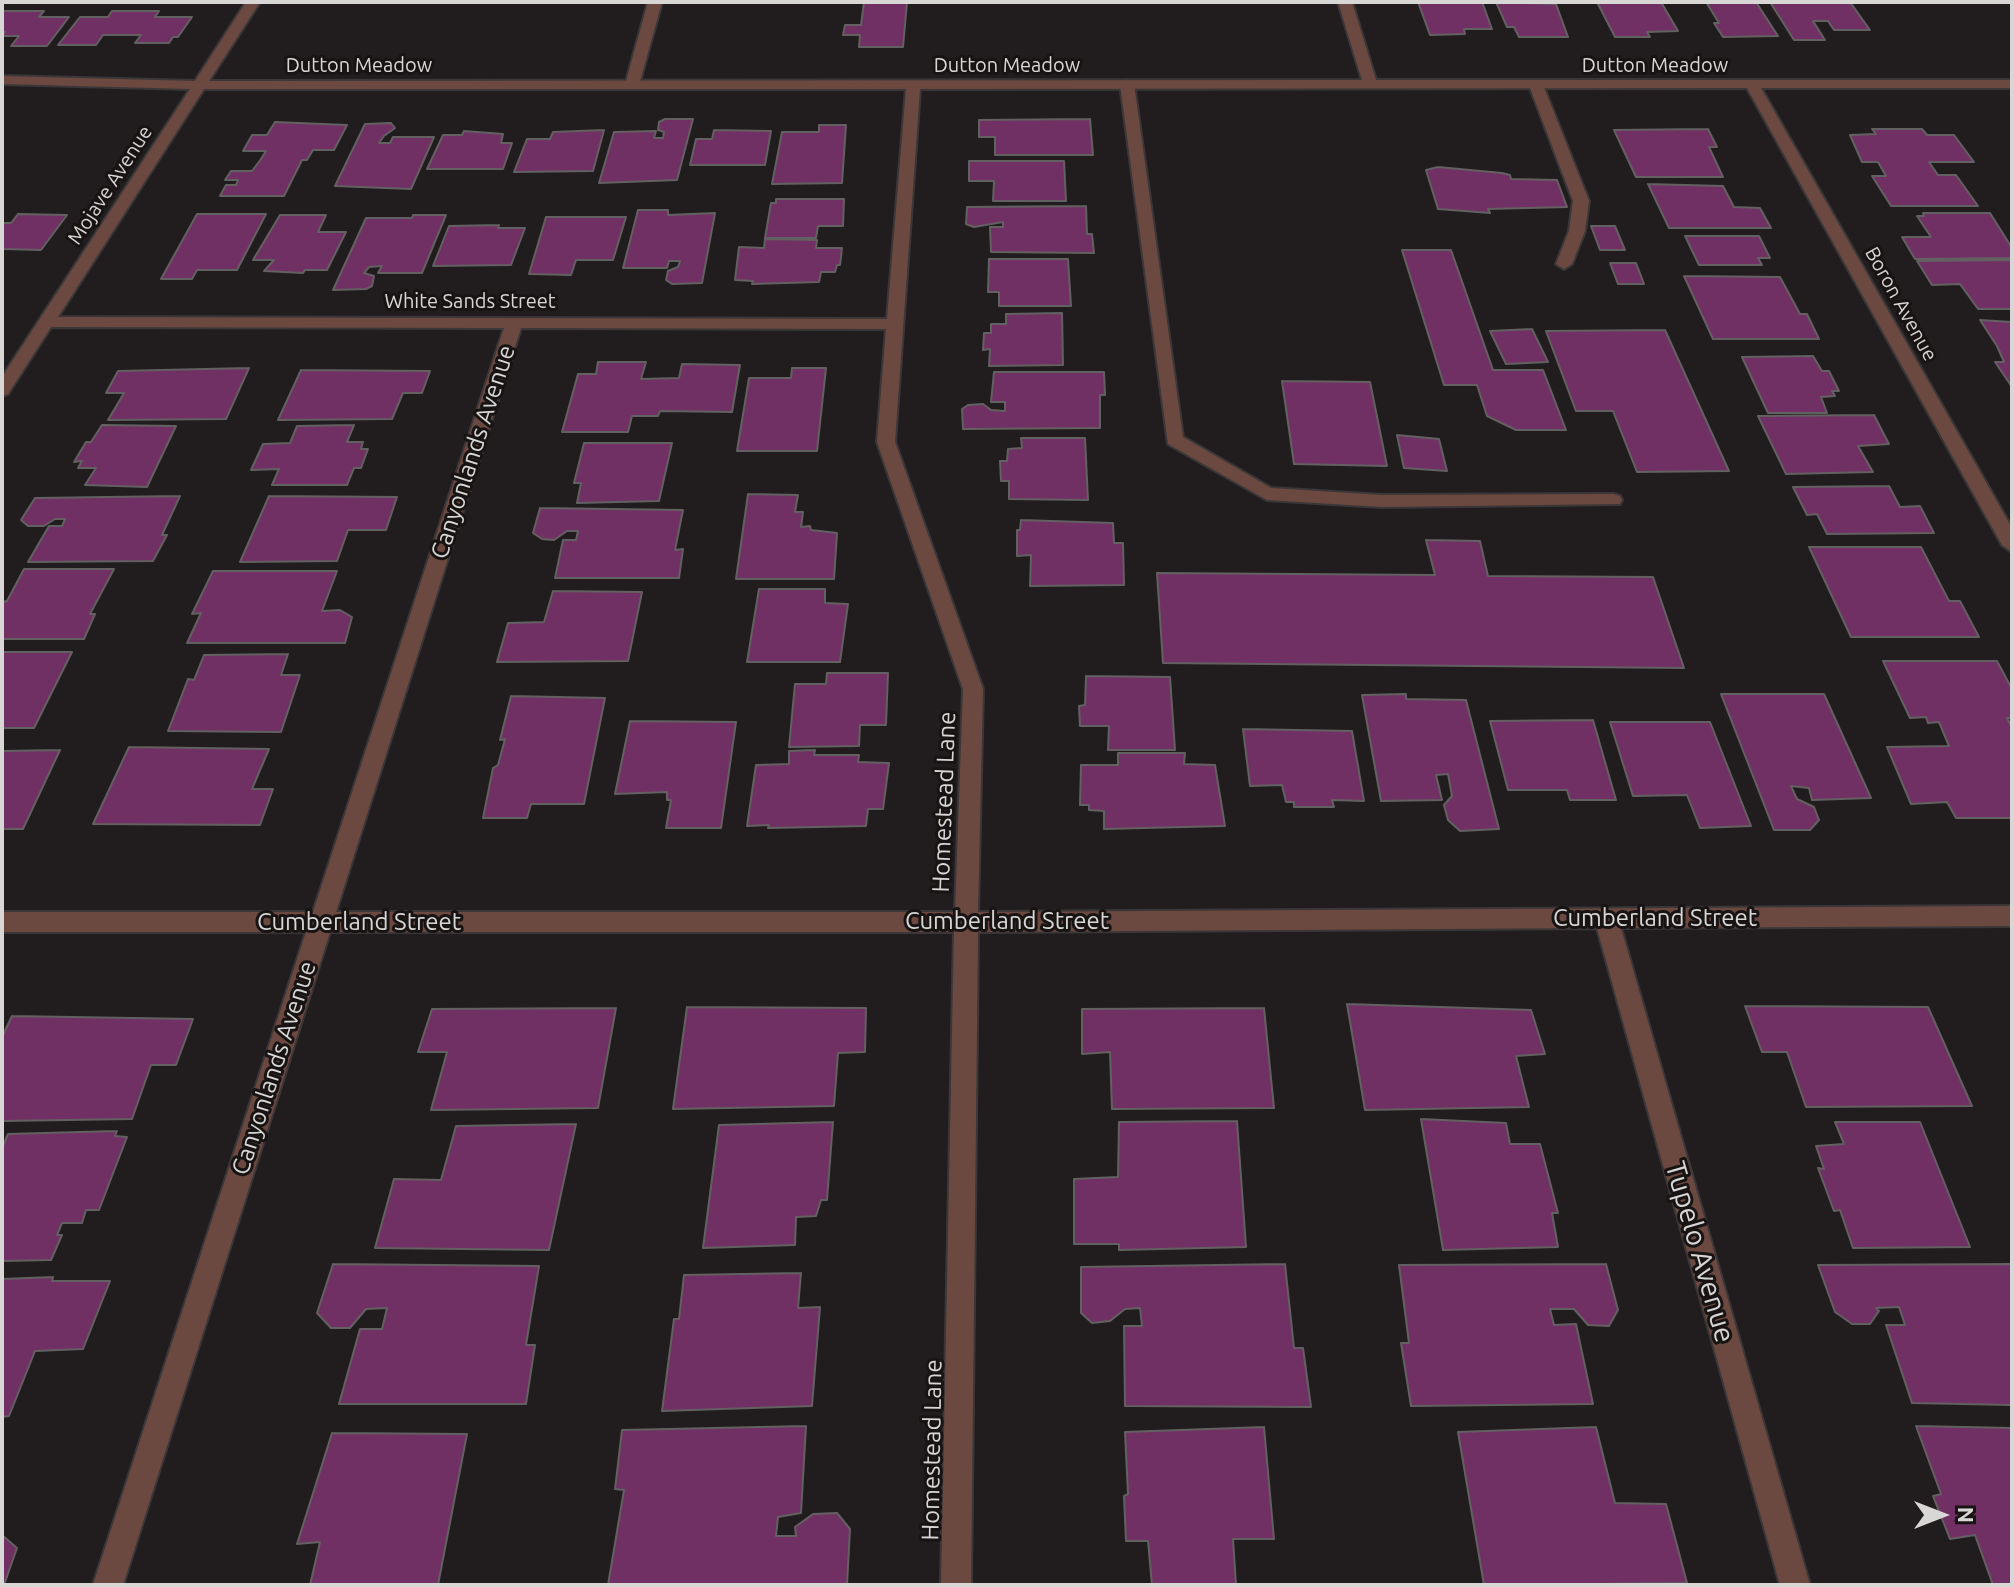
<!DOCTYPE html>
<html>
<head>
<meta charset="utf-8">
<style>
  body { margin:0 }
  #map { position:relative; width:2014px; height:1587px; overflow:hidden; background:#211d1e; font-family:Ubuntu,sans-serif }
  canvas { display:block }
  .frame { position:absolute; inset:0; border:4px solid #d9d6d6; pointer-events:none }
  .north { position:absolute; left:1902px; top:1475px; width:80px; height:80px; -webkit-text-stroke:6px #181414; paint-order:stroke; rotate:90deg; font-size:22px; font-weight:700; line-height:32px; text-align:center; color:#d9d6d6 }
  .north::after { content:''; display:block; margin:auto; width:28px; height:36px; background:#d9d6d6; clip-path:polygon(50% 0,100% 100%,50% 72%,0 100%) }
</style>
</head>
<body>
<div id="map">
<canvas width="2014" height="1587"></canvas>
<div class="frame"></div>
<div class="north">N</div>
</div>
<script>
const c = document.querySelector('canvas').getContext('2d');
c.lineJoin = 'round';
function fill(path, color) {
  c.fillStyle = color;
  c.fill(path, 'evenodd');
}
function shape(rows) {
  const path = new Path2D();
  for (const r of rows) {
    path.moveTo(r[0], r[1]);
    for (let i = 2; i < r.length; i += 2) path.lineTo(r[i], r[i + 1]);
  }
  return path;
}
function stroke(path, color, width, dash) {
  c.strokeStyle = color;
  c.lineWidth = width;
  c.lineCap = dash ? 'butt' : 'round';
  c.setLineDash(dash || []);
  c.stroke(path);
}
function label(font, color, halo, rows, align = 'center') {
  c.font = font + ' Ubuntu,sans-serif';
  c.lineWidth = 6;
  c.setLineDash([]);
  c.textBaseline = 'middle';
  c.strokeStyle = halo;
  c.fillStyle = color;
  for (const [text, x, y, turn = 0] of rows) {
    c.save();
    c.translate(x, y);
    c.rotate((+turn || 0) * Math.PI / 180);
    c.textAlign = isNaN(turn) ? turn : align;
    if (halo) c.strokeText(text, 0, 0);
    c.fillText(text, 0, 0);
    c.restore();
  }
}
const building = shape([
  [864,2,907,2,903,47,859,47,860,35,843,35,845,25,861,25,864,2],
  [1418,2,1482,2,1492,29,1464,29,1465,34,1430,35,1418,2],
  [1496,2,1556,4,1568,37,1519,37,1514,27,1507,27,1496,2],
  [1597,2,1661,2,1678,31,1647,32,1650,37,1615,37,1597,2],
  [1706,2,1756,2,1778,36,1723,37,1714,23,1719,23,1706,2],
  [1770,2,1850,2,1870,30,1834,30,1828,21,1813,21,1825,40,1794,40,1770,2],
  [2,11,44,11,39,17,69,17,47,46,11,46,19,36,2,36,5,32,2,32,2,11],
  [112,11,159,11,155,17,192,17,178,37,173,37,169,43,135,43,141,35,103,35,96,45,58,45,80,17,108,17,112,11],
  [665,119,693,119,677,180,599,183,614,132,656,131,654,138,663,138,664,132,658,130,659,122,665,119],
  [1090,119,1093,155,995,155,995,137,979,137,979,120,1090,119],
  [275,122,347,125,334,150,313,150,307,160,302,160,284,196,220,196,226,185,236,185,238,180,225,180,231,171,252,171,261,159,266,151,243,151,252,135,267,135,275,122],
  [391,123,395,128,384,136,379,143,390,143,393,137,434,137,411,189,335,186,365,124,391,123],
  [819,125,846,125,842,183,772,184,782,132,819,132,819,125],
  [1708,129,1717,147,1709,147,1723,177,1636,177,1614,130,1708,129],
  [1872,129,1922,129,1927,135,1954,135,1974,162,1929,162,1938,175,1956,175,1978,206,1891,206,1872,176,1886,176,1878,162,1862,162,1850,135,1876,134,1872,129],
  [604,130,593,171,514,172,527,139,550,139,553,132,604,130],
  [714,130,771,131,765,165,690,165,696,139,712,139,714,130],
  [464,131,503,134,501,143,512,143,503,169,427,169,443,135,462,135,464,131],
  [969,161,1064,161,1066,201,993,201,994,181,969,181,969,161],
  [1438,167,1502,173,1510,175,1511,179,1557,180,1567,207,1488,209,1490,213,1438,209,1426,170,1438,167],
  [1648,184,1723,186,1734,207,1760,208,1771,228,1669,228,1648,184],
  [776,199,844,199,843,226,818,226,816,238,765,238,771,203,776,203,776,199],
  [1086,206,1087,234,1092,234,1094,253,991,252,990,227,1003,227,1003,222,974,227,966,224,967,207,1086,206],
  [638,210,668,210,668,215,715,213,702,283,672,284,666,280,668,271,678,267,680,261,669,261,667,268,623,268,638,210],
  [1923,213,1990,213,2012,248,2012,258,1915,259,1902,237,1931,237,1917,216,1924,216,1923,213],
  [18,214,67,215,41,250,2,249,2,223,11,223,18,214],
  [197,214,266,214,237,270,197,270,192,279,161,279,197,214],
  [280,215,326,215,318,232,346,232,327,270,305,270,303,273,264,271,274,260,253,260,280,215],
  [413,215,446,215,422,273,378,273,382,266,369,267,364,273,374,276,372,286,366,289,333,290,366,218,412,218,413,215],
  [546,217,626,217,613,260,576,260,571,275,529,274,546,217],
  [499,225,498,228,525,228,511,265,433,266,449,226,499,225],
  [1591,226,1615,226,1625,250,1600,250,1591,226],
  [1685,236,1759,236,1770,258,1758,258,1762,265,1699,265,1685,236],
  [765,239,817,240,816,248,842,248,840,265,837,265,835,272,821,272,819,282,752,284,753,281,735,280,739,247,764,248,765,239],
  [1402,250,1451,250,1493,370,1543,370,1566,430,1516,430,1487,416,1477,385,1444,385,1402,250],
  [989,259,1068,259,1071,306,999,306,999,292,988,292,989,259],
  [2012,260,2012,309,1978,309,1960,284,1932,285,1917,261,2012,260],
  [1610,263,1636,263,1644,284,1618,284,1610,263],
  [1684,276,1780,277,1800,314,1807,314,1819,339,1713,339,1684,276],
  [1062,313,1063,365,989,366,990,349,983,350,984,333,991,333,991,324,1006,324,1006,314,1062,313],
  [1980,320,2012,322,2012,387,1995,362,2004,362,1997,346,1980,320],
  [1532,329,1548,362,1506,364,1490,331,1532,329],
  [1665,330,1729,471,1637,472,1613,411,1576,411,1546,331,1665,330],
  [1813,356,1822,371,1829,371,1839,391,1832,391,1835,396,1821,397,1827,413,1768,413,1742,357,1813,356],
  [598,362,646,362,641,379,679,378,682,364,740,365,732,412,660,411,658,416,632,416,628,432,562,432,578,374,596,374,598,362],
  [249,368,226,419,108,420,124,393,106,393,118,371,249,368],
  [792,368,826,368,817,451,737,451,749,378,791,378,792,368],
  [301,370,430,371,422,393,403,393,392,419,278,420,301,370],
  [994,372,1104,372,1105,395,1100,395,1100,428,963,429,962,409,968,405,983,404,991,410,1005,411,1005,402,991,402,994,372],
  [1282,381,1370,382,1387,466,1294,464,1282,381],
  [1874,415,1889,444,1858,446,1873,472,1786,474,1758,416,1874,415],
  [102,425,176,426,147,487,85,485,96,468,78,468,82,461,74,462,86,442,91,442,102,425],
  [354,425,347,442,363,442,361,449,368,449,361,468,354,468,347,485,272,485,279,469,251,470,263,444,290,443,297,426,354,425],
  [1397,435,1439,439,1447,471,1404,468,1397,435],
  [1021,438,1085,438,1088,500,1009,499,1009,481,1001,481,1000,461,1007,461,1008,449,1022,448,1021,438],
  [584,443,672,443,659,501,577,503,581,483,574,483,584,443],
  [1889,486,1900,507,1920,506,1934,533,1827,534,1817,514,1807,515,1793,487,1889,486],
  [748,494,798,495,795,512,803,512,801,527,810,526,811,530,837,533,834,579,736,579,748,494],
  [180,496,162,535,167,535,153,561,28,562,49,526,62,526,65,519,55,519,44,526,28,526,21,520,35,498,180,496],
  [269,496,397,497,386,530,348,530,337,561,240,562,269,496],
  [540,508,683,510,675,550,683,549,679,578,555,578,563,540,576,540,578,531,567,531,554,540,542,539,533,533,540,508],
  [1021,520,1113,523,1114,543,1123,543,1124,585,1030,586,1031,555,1017,556,1017,530,1020,530,1021,520],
  [1426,540,1480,541,1488,576,1653,577,1684,668,1163,663,1157,573,1435,575,1426,540],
  [1809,547,1921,547,1949,601,1960,601,1979,637,1851,637,1809,547],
  [24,569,114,569,90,614,95,614,84,639,2,639,2,602,7,601,24,569],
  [213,571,337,571,322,611,340,610,352,617,345,643,187,643,201,613,192,614,213,571],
  [759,589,825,589,825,603,848,604,840,662,747,662,759,589],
  [553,591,642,592,628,661,497,662,508,623,544,622,553,591],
  [2,652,72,652,34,728,2,728,2,652],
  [288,654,281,675,300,675,281,732,168,731,188,679,194,680,204,655,288,654],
  [1883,661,1997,661,2012,689,2012,718,2007,718,2012,727,2012,818,1956,818,1947,802,1911,804,1887,747,1949,746,1939,722,1928,723,1926,717,1910,718,1883,661],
  [827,673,888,673,886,725,860,725,859,746,789,747,795,684,826,684,827,673],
  [1086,676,1170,677,1175,750,1108,750,1109,726,1080,726,1079,706,1085,705,1086,676],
  [1406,694,1406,699,1466,700,1499,829,1460,831,1448,820,1444,805,1452,796,1448,774,1436,775,1442,800,1381,801,1362,695,1406,694],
  [1721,694,1824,694,1871,798,1812,800,1809,788,1791,786,1797,799,1814,807,1819,820,1810,830,1774,830,1721,694],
  [511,696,605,698,584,804,531,804,527,818,483,818,493,768,498,765,505,739,500,740,511,696],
  [1593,720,1616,800,1570,800,1567,790,1508,790,1490,721,1593,720],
  [630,721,736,722,721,828,666,828,671,800,667,800,667,792,615,794,630,721],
  [1610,722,1710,722,1751,826,1700,828,1687,795,1633,796,1610,722],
  [1243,729,1352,731,1364,801,1332,800,1334,807,1294,807,1294,802,1286,802,1282,785,1250,786,1243,729],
  [129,747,269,749,252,789,273,789,260,825,93,824,129,747],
  [60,750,23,829,2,829,2,751,60,750],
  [815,750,814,755,859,755,858,762,889,763,883,809,868,809,866,826,768,828,769,825,747,826,756,765,789,764,789,751,815,750],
  [1118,753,1185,753,1184,764,1215,765,1225,826,1104,829,1104,811,1089,810,1089,805,1080,805,1081,765,1118,765,1118,753],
  [1347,1004,1531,1010,1545,1054,1516,1056,1529,1107,1365,1110,1347,1004],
  [1745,1006,1928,1007,1972,1106,1806,1107,1787,1052,1762,1052,1745,1006],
  [687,1007,866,1008,865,1052,838,1053,834,1106,673,1109,687,1007],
  [616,1008,598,1108,431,1110,447,1052,418,1052,432,1009,616,1008],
  [1264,1008,1274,1108,1112,1109,1110,1052,1082,1054,1082,1009,1264,1008],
  [12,1016,193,1019,176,1065,151,1065,132,1119,2,1121,2,1037,12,1016],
  [1421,1119,1506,1123,1510,1144,1540,1144,1558,1213,1552,1213,1558,1247,1443,1250,1421,1119],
  [1237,1121,1246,1247,1119,1250,1119,1244,1074,1244,1074,1179,1118,1177,1119,1122,1237,1121],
  [833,1122,827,1200,821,1200,816,1216,796,1217,795,1245,703,1248,719,1125,833,1122],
  [1835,1122,1920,1122,1970,1247,1853,1248,1840,1210,1834,1211,1818,1168,1824,1169,1816,1146,1844,1144,1835,1122],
  [576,1124,549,1250,375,1248,394,1179,441,1180,456,1126,576,1124],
  [117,1131,115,1136,127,1137,99,1210,86,1210,82,1223,62,1223,57,1235,62,1235,51,1260,2,1261,2,1148,8,1134,117,1131],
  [333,1264,539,1266,526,1345,535,1345,526,1404,339,1404,360,1329,382,1329,387,1308,366,1309,350,1328,331,1328,317,1313,333,1264],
  [1285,1264,1294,1348,1303,1348,1311,1407,1125,1406,1124,1326,1142,1326,1140,1308,1125,1309,1110,1321,1092,1323,1081,1313,1081,1267,1285,1264],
  [1606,1264,1618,1310,1609,1326,1588,1325,1574,1309,1550,1309,1554,1325,1576,1324,1593,1404,1411,1406,1401,1343,1409,1343,1399,1265,1606,1264],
  [2012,1264,2012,1405,1912,1403,1886,1325,1905,1325,1899,1307,1876,1308,1879,1311,1870,1324,1852,1324,1835,1312,1818,1265,2012,1264],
  [801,1273,798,1308,820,1307,812,1406,662,1411,674,1319,679,1319,684,1275,801,1273],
  [53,1277,52,1281,110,1281,83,1349,35,1351,9,1416,2,1417,2,1279,53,1277],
  [806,1426,801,1513,778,1517,776,1536,796,1536,795,1527,813,1514,837,1513,850,1529,847,1585,608,1585,624,1490,615,1489,622,1430,806,1426],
  [1916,1426,2012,1428,2012,1585,1993,1585,1975,1535,1950,1539,1933,1496,1941,1494,1916,1426],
  [1264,1427,1274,1539,1233,1539,1236,1585,1152,1585,1148,1541,1126,1541,1124,1496,1128,1494,1125,1432,1264,1427],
  [1596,1427,1615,1503,1666,1504,1687,1583,1484,1585,1458,1432,1596,1427],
  [332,1433,467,1434,438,1585,310,1585,320,1542,297,1544,332,1433],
  [2,1535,17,1548,4,1585,2,1585,2,1535]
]);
fill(building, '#713063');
stroke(building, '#636062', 2);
const service = shape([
  [648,2,662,2,639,85,632,89,625,85,648,2],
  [1127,80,1134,84,1183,437,1271,488,1382,495,1613,494,1620,496,1622,500,1620,504,1382,507,1267,500,1168,444,1120,84,1127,80],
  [1536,81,1543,85,1589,201,1585,231,1572,264,1564,269,1556,264,1569,231,1573,201,1529,85,1536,81]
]);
const minor = shape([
  [246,2,260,2,209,81,1362,80,1338,2,1352,2,1376,80,2012,80,2012,88,1761,88,2012,528,2012,552,2002,545,1747,88,920,89,895,442,983,689,978,912,2012,906,2012,926,1621,928,1810,1585,1780,1585,1597,928,978,932,971,1585,941,1585,954,932,330,932,123,1585,93,1585,306,932,2,932,2,912,313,912,504,328,51,327,8,394,2,396,2,377,190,89,2,84,2,76,195,81,246,2],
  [204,89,906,89,887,319,58,317,204,89],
  [521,328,886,329,877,442,963,689,955,912,336,912,521,328]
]);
stroke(service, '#3b3738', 4);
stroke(minor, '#3b3738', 4);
fill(service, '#6c4940');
fill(minor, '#6c4940');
label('20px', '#d9d6d6', '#181414', [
  ["Dutton Meadow",359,65],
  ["Dutton Meadow",1007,65],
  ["Dutton Meadow",1655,65],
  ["Mojave Avenue",110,185,-57],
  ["White Sands Street",470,301],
  ["Boron Avenue",1901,304,61]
]);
label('24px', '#d9d6d6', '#181414', [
  ["Canyonlands Avenue",473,452,-72],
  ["Homestead Lane",944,802,-88],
  ["Cumberland Street",1655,918],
  ["Cumberland Street",1007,921],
  ["Cumberland Street",359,922],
  ["Canyonlands Avenue",274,1068,-72],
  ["Homestead Lane",932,1450,-89]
]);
label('28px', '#d9d6d6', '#181414', [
  ["Tupelo Avenue",1700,1252,74]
]);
</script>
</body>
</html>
